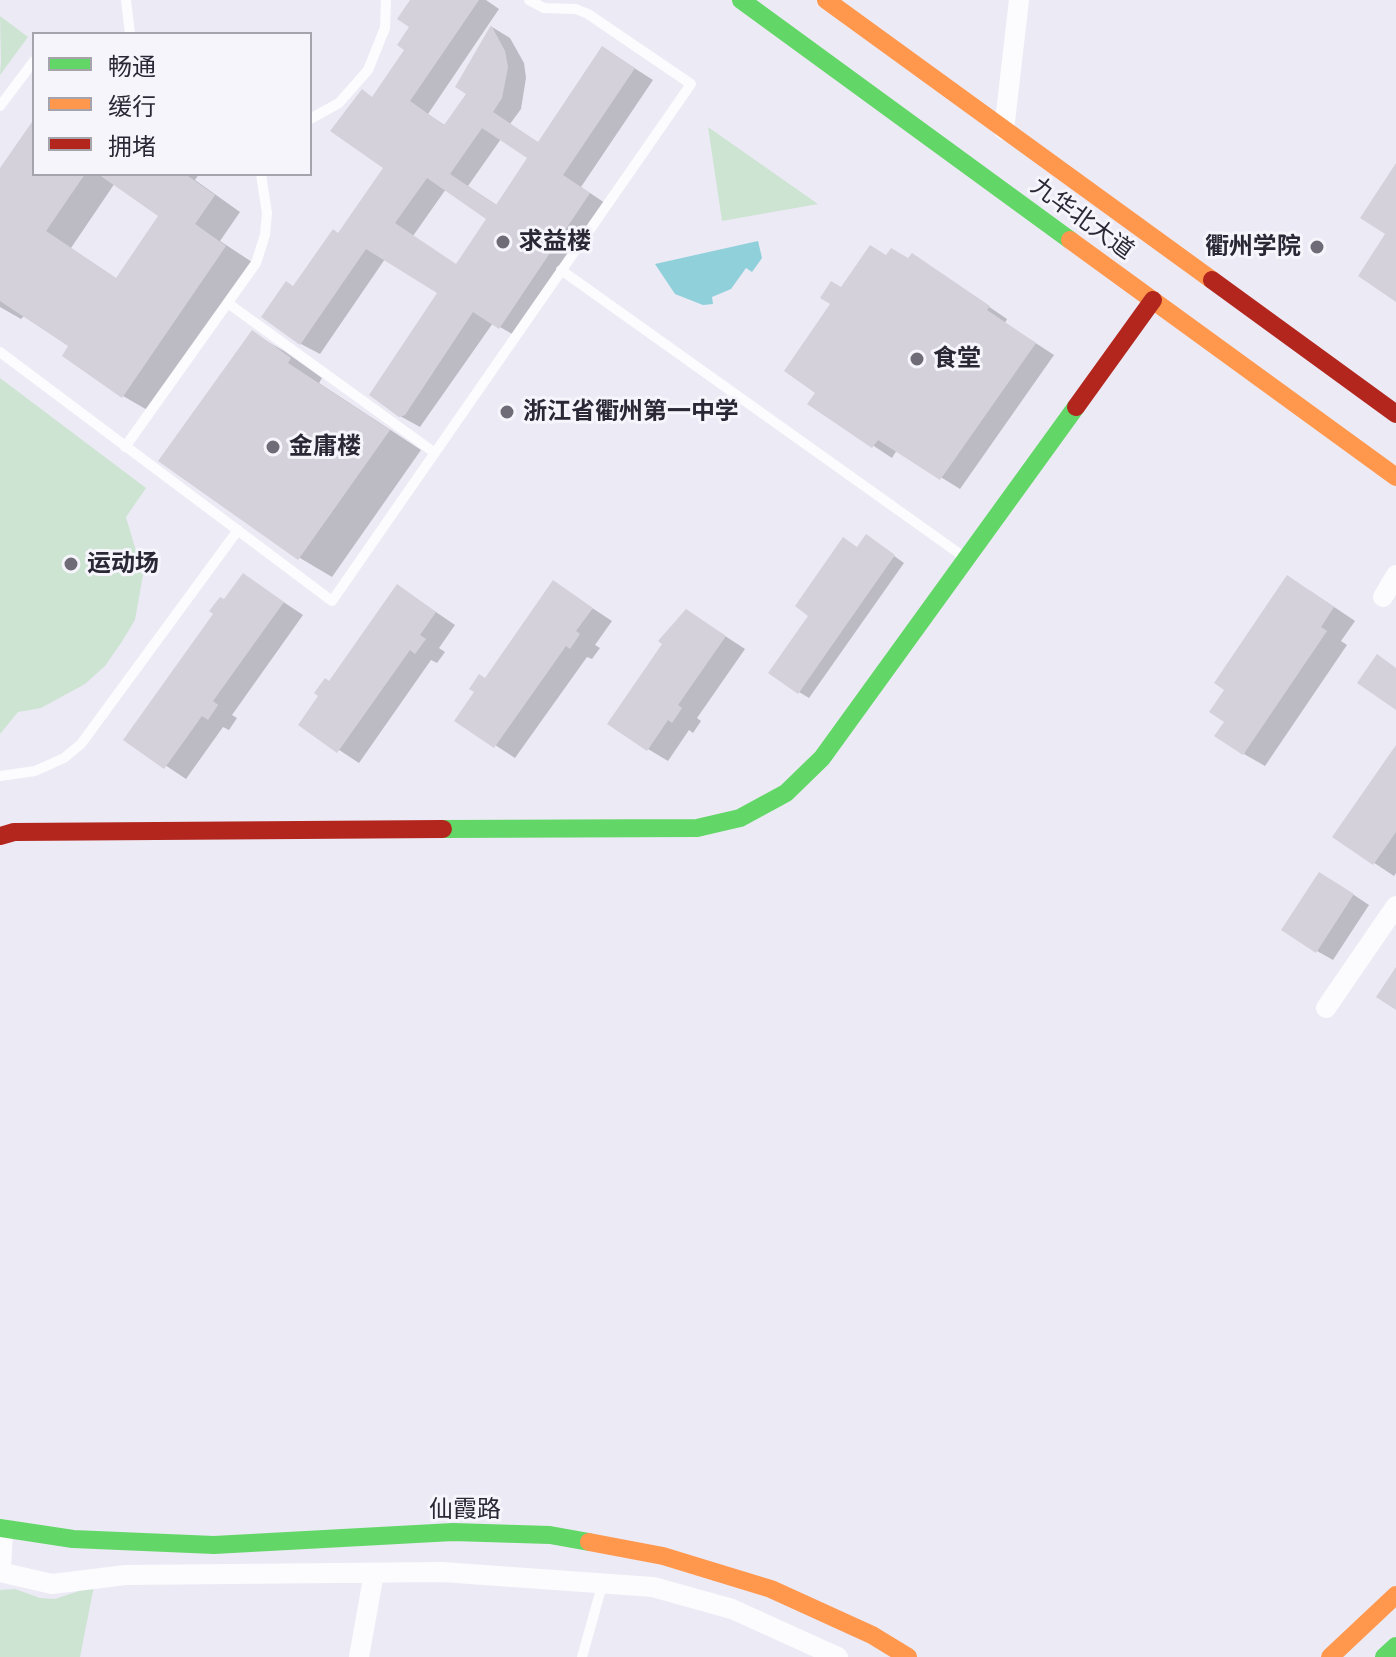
<!DOCTYPE html>
<html>
<head>
<meta charset="utf-8">
<style>
  body { margin:0 }
  #map { position:relative; width:1396px; height:1657px; overflow:hidden; background:#eceaf5; font-family:"Open Sans","Noto Sans SC",sans-serif }
  canvas { display:block }
  .legend { position:absolute; left:32px; top:32px; width:280px; height:144px; box-sizing:border-box; background:#f6f5fc; border:2px solid #a5a3ac; margin:0; padding:10px 14px; list-style:none; font-size:24px; color:#2b2835 }
  .legend li { display:flex; align-items:center; gap:16px; height:40px }
  .legend b { width:40px; border:2px solid #a5a3ac }
</style>
</head>
<body>
<div id="map">
<canvas width="1396" height="1657"></canvas>
<ul class="legend">
<li><b style="height:10px;background:#63d668"></b>畅通</li>
<li><b style="height:10px;background:#ff974d"></b>缓行</li>
<li><b style="height:10px;background:#b3261e"></b>拥堵</li>
</ul>
</div>
<script>
const c = document.querySelector('canvas').getContext('2d');
c.lineJoin = 'round';
function fill(path, color) {
  c.fillStyle = color;
  c.fill(path, 'evenodd');
}
function shape(rows) {
  const path = new Path2D();
  for (const r of rows) {
    path.moveTo(r[0], r[1]);
    for (let i = 2; i < r.length; i += 2) path.lineTo(r[i], r[i + 1]);
  }
  return path;
}
function stroke(path, color, width, dash) {
  c.strokeStyle = color;
  c.lineWidth = width;
  c.lineCap = dash ? 'butt' : 'round';
  c.setLineDash(dash || []);
  c.stroke(path);
}
function label(font, color, halo, rows, align = 'center') {
  c.font = font + ' "Open Sans","Noto Sans SC",sans-serif';
  c.lineWidth = 6;
  c.setLineDash([]);
  c.textBaseline = 'middle';
  c.strokeStyle = halo;
  c.fillStyle = color;
  for (const [text, x, y, turn = 0] of rows) {
    c.save();
    c.translate(x, y);
    c.rotate((+turn || 0) * Math.PI / 180);
    c.textAlign = isNaN(turn) ? turn : align;
    if (halo) c.strokeText(text, 0, 0);
    c.fillText(text, 0, 0);
    c.restore();
  }
}
fill(shape([
  [0,16,28,37,0,75,1,61],
  [708,127,818,204,722,221],
  [0,378,146,488,126,517,143,575,135,620,121,643,105,666,85,684,41,708,18,712,0,734],
  [94,1586,80,1657,0,1657,0,1590,15,1589,40,1598,55,1599]
]), '#cde4d2');
fill(shape([
  [758,241,762,258,752,272,746,268,731,289,712,297,713,304,703,305,675,294,655,264]
]), '#8fd0da');
fill(shape([
  [412,0,486,0,499,9,428,114,446,126,468,93,492,27,510,38,524,63,526,78,521,109,510,124,539,143,603,48,653,80,581,187,608,205,519,338,493,323,420,427,400,416,439,293,385,259,320,354,301,344,294,288,339,235,386,167,374,99,407,49],
  [501,139,530,157,498,206,468,186],
  [446,189,489,219,458,266,413,236],
  [34,122,34,174,199,174,195,180,240,212,220,241,252,262,149,411,123,396,71,346,25,315,21,319,0,307,0,172],
  [115,183,161,215,117,279,71,248],
  [913,255,1007,319,1005,323,1054,355,960,489,897,450,892,458,810,404,818,392,842,290,887,257,909,260],
  [252,333,284,351,322,378,319,383,421,450,332,577,300,558,161,460],
  [876,543,904,563,809,698,799,692,858,549],
  [243,575,303,615,232,715,237,718,229,730,223,727,186,779,126,739],
  [554,583,612,621,595,645,600,648,592,659,587,657,515,758,457,720],
  [1309,590,1355,621,1341,641,1347,645,1265,766,1244,754],
  [417,599,455,625,439,648,445,652,437,663,431,660,359,763,301,725,330,683],
  [687,611,745,649,697,718,701,721,693,733,689,730,668,761,648,749],
  [1396,748,1396,873,1394,876,1335,837],
  [1336,883,1369,905,1333,960,1317,951]
]), '#0003');
fill(shape([
  [410,0,479,0,410,101,444,125,466,94,455,87,491,25,505,51,508,67,502,98,493,112,538,142,602,46,635,68,563,175,590,193,499,329,473,312,405,415,399,417,369,395,437,293,366,249,300,345,261,317,286,281,293,286,333,229,338,233,383,168,330,131,362,89,372,97,404,50,397,45,409,27,397,19],
  [482,128,527,158,496,205,450,174],
  [427,178,486,219,456,264,395,223],
  [34,119,34,174,85,174,46,231,116,278,158,216,98,174,185,174,215,195,195,224,226,246,122,398,62,356,68,346,0,301,0,168],
  [1396,163,1396,302,1358,276,1385,234,1360,218],
  [870,245,886,255,891,248,908,258,912,253,990,306,987,310,1036,343,940,480,878,440,872,448,807,404,815,393,784,371,830,304,820,298,831,281,841,287],
  [252,330,291,358,288,363,390,430,298,560,158,461],
  [866,534,895,555,798,694,768,673,808,616,795,606,843,537,857,547],
  [243,573,284,602,213,701,218,705,208,720,202,716,164,769,123,740,213,614,209,611,220,597,224,599],
  [1287,575,1334,607,1321,627,1327,631,1243,755,1214,736,1224,722,1209,712,1224,690,1214,683],
  [553,580,593,608,576,631,580,634,570,649,566,646,494,748,454,721,474,692,469,689,479,674,485,678],
  [397,584,436,612,420,635,426,639,415,654,410,650,337,753,298,725,318,696,314,693,325,678,329,681],
  [686,609,726,636,678,705,682,708,672,723,668,720,647,751,607,724,662,644,658,641],
  [1377,654,1396,668,1396,710,1357,683],
  [1396,745,1396,832,1373,865,1332,837],
  [1319,872,1354,894,1316,953,1281,930],
  [1396,967,1396,1010,1376,997]
]), '#d5d1db');
stroke(shape([
  [126,0,130,34],
  [0,106,34,61],
  [310,119,339,103,368,70,385,28,386,0],
  [561,270,964,557],
  [229,304,435,453],
  [0,352,332,601,691,84,588,14,576,9,544,8,529,0],
  [125,447,256,263,265,235,267,213,261,174],
  [0,776,35,771,64,758,81,744,238,530],
  [582,1657,603,1582]
]), '#fcfcfe', 10);
stroke(shape([
  [1004,130,1019,0],
  [1383,597,1396,575],
  [1326,1008,1396,906],
  [0,1572,52,1584,126,1575,442,1572,653,1587,732,1609,838,1657],
  [1,1572,3,1529],
  [359,1657,374,1573]
]), '#fcfcfe', 20);
stroke(shape([
  [741,0,1070,240],
  [443,829,697,828,740,818,786,793,822,758,1076,407],
  [0,1528,73,1539,214,1545,453,1532,550,1535,589,1542],
  [1384,1657,1396,1646]
]), '#63d668', 18);
stroke(shape([
  [826,0,1212,280],
  [1070,240,1396,477],
  [589,1542,663,1556,771,1589,872,1635,908,1657],
  [1330,1657,1396,1595]
]), '#ff974d', 18);
stroke(shape([
  [1212,280,1396,414],
  [1076,407,1153,300],
  [0,836,14,832,443,829]
]), '#b3261e', 18);
for (const [x, y, r, color] of [
  [503,242,8,"#6f6c78"],
  [1317,247,8,"#6f6c78"],
  [917,359,8,"#6f6c78"],
  [507,412,8,"#6f6c78"],
  [273,447,8,"#6f6c78"],
  [71,564,8,"#6f6c78"]
]) {
  const dot = new Path2D();
  dot.arc(x, y, r, 0, 2 * Math.PI);
  c.fillStyle = color;
  c.fill(dot);
  stroke(dot, '#f6f5fc', 3);
}
label('24px', '#2b2835', '#f6f5fc', [
  ["九华北大道",1082,219,36],
  ["仙霞路",465,1510]
]);
label('bold 24px', '#2b2835', '#f6f5fc', [
  ["求益楼",519,242],
  ["衢州学院",1301,247,"right"],
  ["食堂",933,359],
  ["浙江省衢州第一中学",523,412],
  ["金庸楼",289,447],
  ["运动场",87,564]
], 'left');
</script>
</body>
</html>
